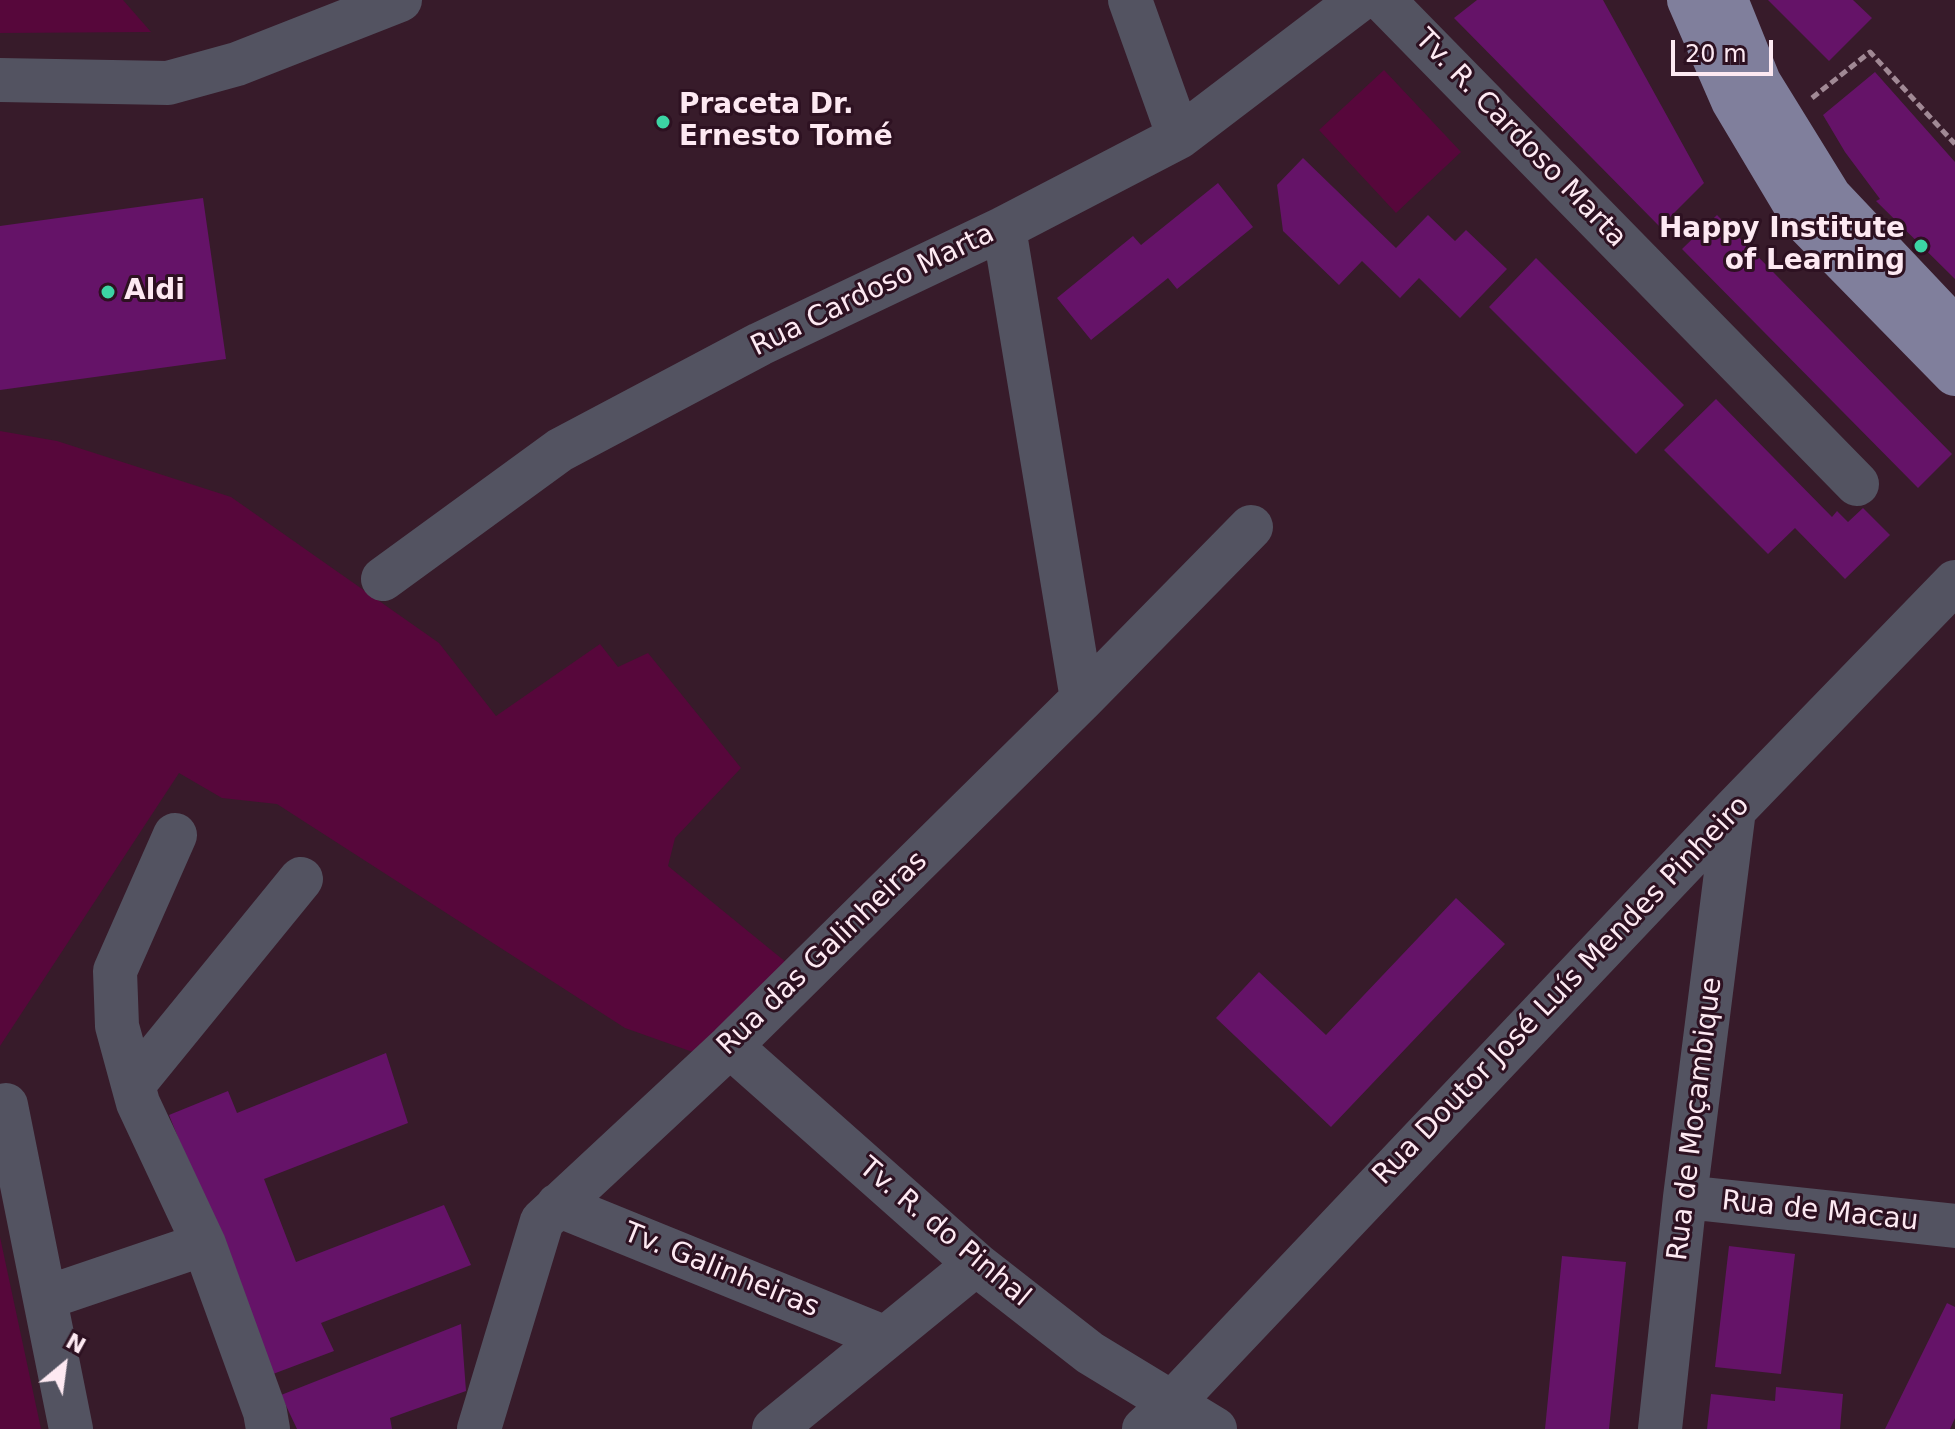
<!DOCTYPE html>
<html>
<head>
<meta charset="utf-8">
<style>
  body { margin:0 }
  #map { position:relative; width:1955px; height:1429px; overflow:hidden; background:#371b2a; font-family:"DejaVu Sans",sans-serif }
  canvas { display:block }
  .north { position:absolute; left:24px; top:1325px; width:80px; height:80px; -webkit-text-stroke:6px #2d1121; paint-order:stroke; rotate:29deg; font-size:22px; font-weight:700; line-height:32px; text-align:center; color:#fde9f2 }
  .north::after { content:''; display:block; margin:auto; width:28px; height:36px; background:#fde9f2; clip-path:polygon(50% 0,100% 100%,50% 72%,0 100%) }
  .scale { position:absolute; left:1671px; top:40px; width:102px; height:36px; box-sizing:border-box; border:4px solid #fde9f2; border-top:0; padding-left:10px; font-size:24px; line-height:28px; white-space:nowrap; color:#fde9f2; -webkit-text-stroke:6px #2d1121; paint-order:stroke }
</style>
</head>
<body>
<div id="map">
<canvas width="1955" height="1429"></canvas>
<div class="north">N</div>
<div class="scale">20 m</div>
</div>
<script>
const c = document.querySelector('canvas').getContext('2d');
c.lineJoin = 'round';
function fill(path, color) {
  c.fillStyle = color;
  c.fill(path, 'evenodd');
}
function shape(rows) {
  const path = new Path2D();
  for (const r of rows) {
    path.moveTo(r[0], r[1]);
    for (let i = 2; i < r.length; i += 2) path.lineTo(r[i], r[i + 1]);
  }
  return path;
}
function stroke(path, color, width, dash) {
  c.strokeStyle = color;
  c.lineWidth = width;
  c.lineCap = dash ? 'butt' : 'round';
  c.setLineDash(dash || []);
  c.stroke(path);
}
function label(font, color, halo, rows, align = 'center') {
  c.font = font + ' "DejaVu Sans",sans-serif';
  c.lineWidth = 6;
  c.setLineDash([]);
  c.textBaseline = 'middle';
  c.strokeStyle = halo;
  c.fillStyle = color;
  for (const [text, x, y, turn = 0] of rows) {
    c.save();
    c.translate(x, y);
    c.rotate((+turn || 0) * Math.PI / 180);
    c.textAlign = isNaN(turn) ? turn : align;
    if (halo) c.strokeText(text, 0, 0);
    c.fillText(text, 0, 0);
    c.restore();
  }
}
fill(shape([
  [0,0,123,0,151,32,0,33],
  [1384,70,1461,152,1396,213,1319,130],
  [0,431,57,441,231,497,439,643,496,716,600,644,618,667,648,653,741,768,675,838,668,866,787,963,704,1056,625,1028,277,804,222,798,179,773,0,1046],
  [0,1237,41,1429,0,1429]
]), '#57073b');
fill(shape([
  [1477,0,1603,0,1704,183,1660,227,1454,18],
  [1768,0,1853,0,1872,18,1829,61],
  [1875,72,1955,162,1955,279,1876,201,1880,199,1845,152,1823,115],
  [1303,158,1396,248,1428,215,1455,241,1466,230,1507,269,1460,318,1419,278,1400,298,1362,261,1339,285,1283,231,1277,185],
  [1218,183,1253,227,1177,289,1168,278,1091,340,1057,298,1133,236,1141,245],
  [203,198,226,359,0,390,0,226],
  [1717,215,1952,454,1918,488,1682,249],
  [1536,258,1684,405,1636,454,1489,307],
  [1716,399,1832,517,1837,511,1848,522,1863,508,1890,535,1845,579,1795,528,1768,554,1664,450],
  [1456,898,1505,944,1331,1127,1216,1018,1259,972,1326,1035],
  [386,1053,408,1123,264,1179,296,1262,444,1205,471,1265,321,1323,334,1351,273,1374,169,1115,228,1091,237,1113],
  [1729,1246,1795,1254,1781,1374,1715,1367],
  [1562,1256,1626,1262,1609,1429,1545,1429],
  [1947,1303,1955,1307,1955,1418,1950,1429,1885,1429],
  [461,1324,466,1391,390,1418,392,1429,297,1429,281,1395],
  [1776,1387,1843,1394,1840,1429,1707,1429,1711,1394,1775,1401]
]), '#651368');
stroke(shape([
  [1812,98,1870,52,1955,144]
]), '#a18995', 5, [8, 4]);
stroke(shape([
  [1130,0,1179,137],
  [1383,0,1857,484],
  [0,80,168,83,237,64,400,0],
  [1004,228,1082,699],
  [383,579,560,450,760,344,1004,228,1179,137,1359,0],
  [730,1046,976,1264,1090,1353,1215,1429],
  [133,1085,301,879],
  [6,1105,71,1429],
  [1685,1197,1955,1226],
  [558,1205,883,1337],
  [204,1244,265,1412,268,1429],
  [45,1298,204,1244,138,1103,117,1026,115,971,175,835],
  [479,1429,542,1221,730,1046,1082,699,1251,527],
  [774,1429,976,1264],
  [1144,1429,1172,1403,1734,810,1955,582],
  [1660,1429,1685,1197,1734,810]
]), '#535361', 44);
stroke(shape([
  [1689,0,1733,101,1804,220,1955,374],
  [1726,0,1759,82,1830,197,1955,329]
]), '#807f9c', 44);
for (const [x, y, r, color] of [
  [663,122,8,"#3cd4a4"],
  [1921,246,8,"#3cd4a4"],
  [108,292,8,"#3cd4a4"]
]) {
  const dot = new Path2D();
  dot.arc(x, y, r, 0, 2 * Math.PI);
  c.fillStyle = color;
  c.fill(dot);
  stroke(dot, '#2d1121', 3);
}
label('bold 28px', '#fde9f2', '#2d1121', [
  ["Praceta Dr.",679,106],
  ["Ernesto Tomé",679,138],
  ["Happy Institute",1905,230,"right"],
  ["of Learning",1905,262,"right"],
  ["Aldi",124,292]
], 'left');
label('28px', '#fde9f2', '#2d1121', [
  ["Tv. R. Cardoso Marta",1520,139,46],
  ["Rua Cardoso Marta",873,291,-26],
  ["Rua das Galinheiras",823,954,-44],
  ["Rua Doutor José Luís Mendes Pinheiro",1562,991,-46],
  ["Rua de Moçambique",1696,1119,-83],
  ["Rua de Macau",1820,1212,6],
  ["Tv. R. do Pinhal",944,1233,40],
  ["Tv. Galinheiras",721,1271,22]
]);
</script>
</body>
</html>
